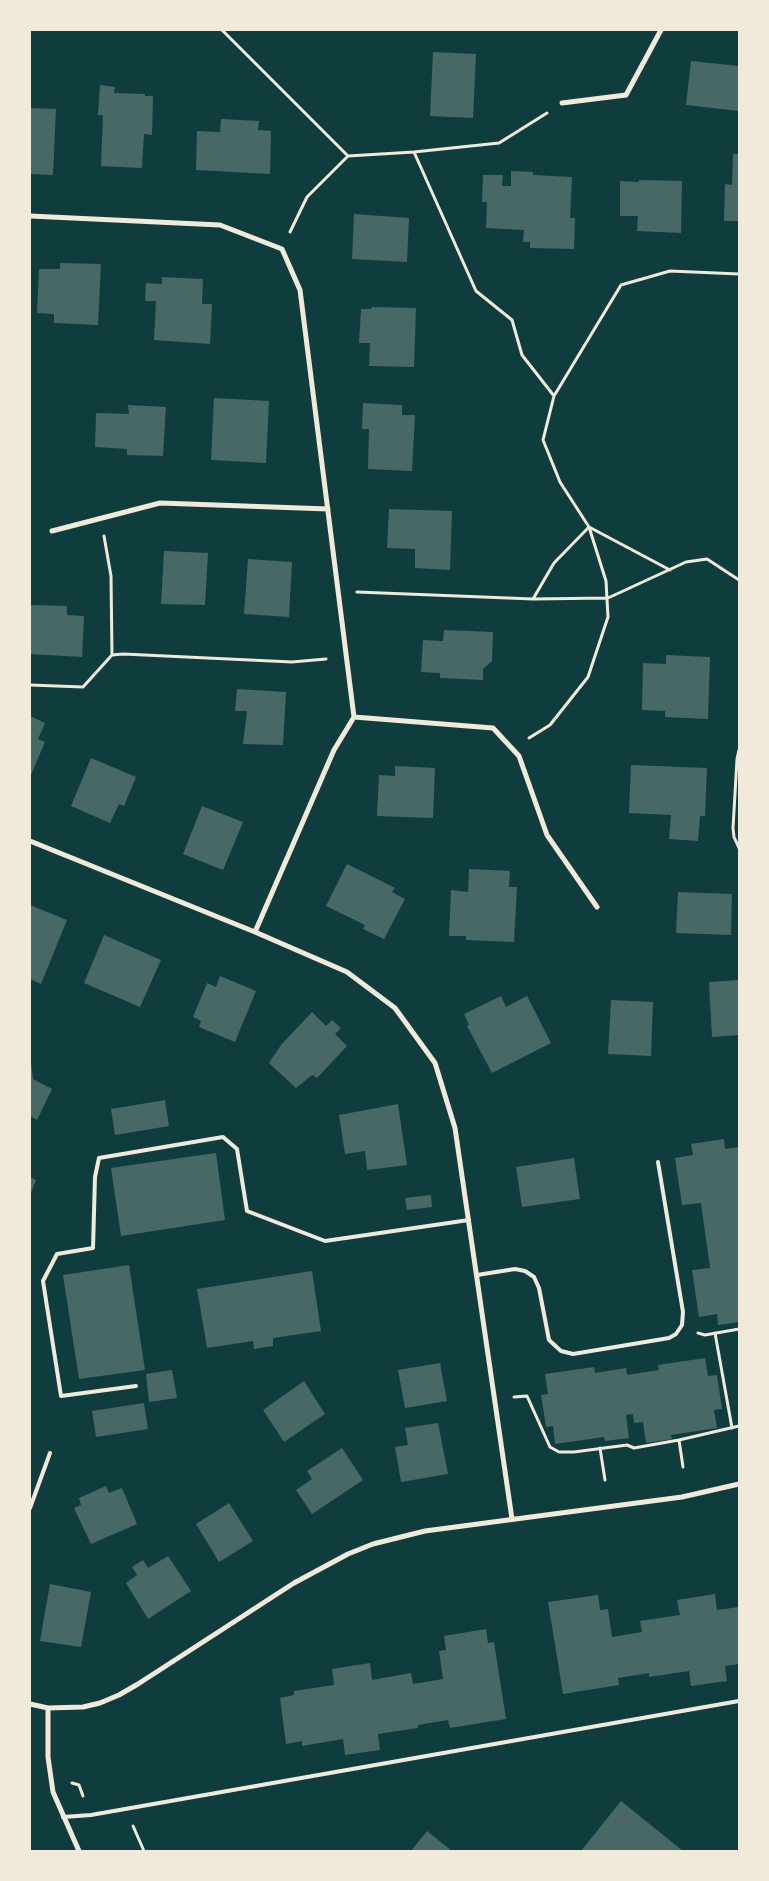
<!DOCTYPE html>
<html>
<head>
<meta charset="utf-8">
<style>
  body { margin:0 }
  #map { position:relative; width:769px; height:1881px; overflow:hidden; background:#0f3d3e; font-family:Quicksand,sans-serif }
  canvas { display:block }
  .frame { position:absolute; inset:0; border:31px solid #f1e9da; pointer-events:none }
</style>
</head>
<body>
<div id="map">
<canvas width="769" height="1881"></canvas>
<div class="frame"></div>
</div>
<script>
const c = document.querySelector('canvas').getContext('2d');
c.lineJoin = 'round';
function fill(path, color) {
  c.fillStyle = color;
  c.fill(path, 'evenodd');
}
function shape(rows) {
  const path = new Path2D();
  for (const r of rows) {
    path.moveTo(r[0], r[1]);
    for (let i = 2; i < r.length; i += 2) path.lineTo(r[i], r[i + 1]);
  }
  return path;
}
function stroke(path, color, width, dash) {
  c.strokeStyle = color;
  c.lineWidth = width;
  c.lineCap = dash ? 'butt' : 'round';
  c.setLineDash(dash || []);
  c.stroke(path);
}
fill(shape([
  [433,52,476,54,473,118,430,116],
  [691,61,739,66,739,111,686,105],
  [100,85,115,87,114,93,145,94,145,96,153,96,152,135,144,134,142,168,101,166,103,115,98,115],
  [30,108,56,109,53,175,30,174],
  [221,119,259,121,258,130,271,131,270,174,196,170,197,131,220,132],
  [733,154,739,154,739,221,724,221,725,184,732,185],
  [511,171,533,172,533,175,572,177,570,218,575,218,574,249,530,248,530,242,523,242,524,230,486,228,487,202,482,202,483,175,503,175,502,186,511,186],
  [639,180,682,181,681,233,637,231,638,216,620,216,620,181,639,182],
  [354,214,409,218,407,262,352,259],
  [60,263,101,264,98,325,54,323,54,314,37,313,39,269,60,269],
  [162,277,203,279,202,304,212,304,210,344,154,340,156,301,145,301,146,283,162,284],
  [372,307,416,308,414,367,369,366,370,343,359,343,361,309,371,309],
  [214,398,269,401,266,463,211,460],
  [363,403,402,405,402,415,415,415,412,471,368,469,369,429,362,429],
  [128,405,166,407,163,456,127,455,127,449,95,447,96,413,129,414],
  [389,509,452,511,450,570,415,568,415,549,387,548],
  [164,551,208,553,205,605,161,604],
  [248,559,292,562,289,617,244,614],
  [30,605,67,606,67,615,84,616,82,657,30,654],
  [444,630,493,632,492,661,483,669,483,680,440,678,440,673,421,672,423,640,443,641],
  [666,655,710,657,708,719,665,717,665,711,642,710,643,663,666,664],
  [237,689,286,692,283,745,243,744,247,711,235,711],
  [30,716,45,723,38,739,45,742,30,777],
  [91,758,136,777,124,806,119,804,110,823,71,806],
  [631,765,707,768,705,816,700,816,698,841,669,839,671,815,629,813],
  [395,766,435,768,433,818,377,816,379,775,395,776],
  [202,806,243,822,223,870,183,854],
  [347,864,395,888,392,892,405,899,384,939,363,929,365,925,326,906],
  [469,869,510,871,509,887,517,887,514,942,466,940,466,936,449,936,451,890,468,892],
  [678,892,732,894,731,935,676,933],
  [30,905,67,920,41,984,30,979],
  [104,935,161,960,140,1007,84,983],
  [220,976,256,991,235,1042,199,1027,201,1021,193,1017,207,983,216,987],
  [739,980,739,1035,712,1037,709,982],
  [501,996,506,1007,527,996,551,1043,492,1073,467,1026,469,1025,464,1014],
  [611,1000,653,1002,651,1056,608,1054],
  [312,1012,326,1026,332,1020,341,1028,335,1034,347,1046,317,1078,312,1075,296,1088,269,1063,281,1045],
  [30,1063,31,1063,33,1079,52,1089,37,1120,30,1116],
  [165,1100,169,1126,115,1135,111,1109],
  [398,1104,407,1165,367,1170,365,1151,345,1154,339,1115],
  [724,1139,725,1149,739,1147,739,1322,718,1325,717,1314,699,1317,692,1270,710,1268,701,1203,682,1205,675,1158,693,1155,691,1144],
  [216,1153,225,1220,121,1236,111,1168],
  [574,1158,580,1199,522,1207,516,1167],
  [30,1177,36,1180,30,1195],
  [431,1195,432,1207,407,1210,405,1198],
  [129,1265,145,1370,79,1379,63,1275],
  [312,1271,321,1331,273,1338,273,1346,254,1349,253,1341,207,1348,197,1289],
  [705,1358,708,1376,717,1375,722,1409,714,1410,717,1428,671,1435,672,1439,646,1443,643,1422,634,1423,633,1414,626,1415,629,1438,605,1441,604,1437,555,1444,553,1426,546,1427,541,1395,548,1394,545,1374,594,1367,595,1373,626,1368,627,1375,659,1370,658,1365],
  [440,1363,447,1401,405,1408,398,1370],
  [172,1370,177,1398,149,1402,146,1374],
  [304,1381,325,1414,284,1442,263,1410],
  [144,1403,148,1429,96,1437,92,1411],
  [438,1423,448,1474,401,1482,395,1447,408,1445,405,1428],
  [342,1448,363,1480,312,1514,296,1490,312,1479,307,1471],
  [106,1486,109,1493,122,1488,137,1524,91,1544,74,1508,81,1505,79,1498],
  [229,1503,253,1541,219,1562,196,1524],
  [168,1556,191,1591,148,1619,126,1583,137,1575,132,1567,143,1560,148,1568],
  [50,1584,91,1592,81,1647,40,1641],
  [715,1594,717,1610,739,1607,739,1664,725,1666,727,1681,691,1686,689,1671,649,1677,649,1673,618,1678,619,1685,563,1694,548,1602,598,1595,600,1610,608,1609,612,1637,642,1632,640,1621,680,1615,677,1600],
  [486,1629,488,1643,494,1642,506,1719,450,1728,448,1720,418,1725,418,1728,378,1734,380,1750,345,1755,343,1739,302,1746,302,1741,286,1744,280,1698,294,1695,294,1691,334,1685,332,1669,370,1663,372,1680,411,1673,413,1684,443,1679,439,1651,446,1650,444,1636],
  [621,1801,683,1851,581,1851],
  [427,1831,452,1851,411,1851]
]), '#486865');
stroke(shape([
  [222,30,348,156,414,152,476,291,512,320,522,355,554,396,543,440,560,482,589,527,606,581,608,617,588,677,550,725,529,738],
  [414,152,499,143,547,113],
  [290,232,307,197,348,156],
  [554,396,621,285,670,271,739,274],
  [104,536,111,576,112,655],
  [357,592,533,599,608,598,686,562,707,559,739,580],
  [533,599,554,563,589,527,670,570],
  [30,685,83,687,112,655,123,654,292,662,326,659],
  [739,750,737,759,733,828,734,837,739,848],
  [698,1333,705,1335,739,1329],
  [715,1333,732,1428],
  [514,1397,527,1396,550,1447,559,1452,574,1452,627,1445,634,1448,679,1440,739,1426],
  [679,1440,683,1467],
  [600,1448,605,1480],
  [72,1783,79,1785,83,1796],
  [133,1826,144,1851]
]), '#f1e9da', 3);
stroke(shape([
  [477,1275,515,1269,525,1271,534,1277,539,1288,549,1340,561,1351,573,1354,669,1338,676,1334,682,1325,683,1312,658,1162],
  [136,1386,61,1396,43,1281,57,1254,93,1248,95,1177,99,1158,223,1137,237,1149,247,1211,325,1241,469,1220],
  [30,1508,50,1453],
  [63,1817,91,1815,739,1701]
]), '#f1e9da', 4);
stroke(shape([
  [562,103,626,95,661,30],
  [30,216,220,225,282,249,300,290,354,717,334,750,255,932],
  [52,531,160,503,328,509],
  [354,717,493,728,519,756,547,835,597,907],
  [30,841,255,932,347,972,395,1008,435,1063,455,1128,512,1519],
  [30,1704,48,1708,83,1707,100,1703,119,1695,138,1684,294,1583,348,1554,373,1544,425,1531,682,1497,739,1484],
  [48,1708,48,1757,53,1792,79,1851]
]), '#f1e9da', 5);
</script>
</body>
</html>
